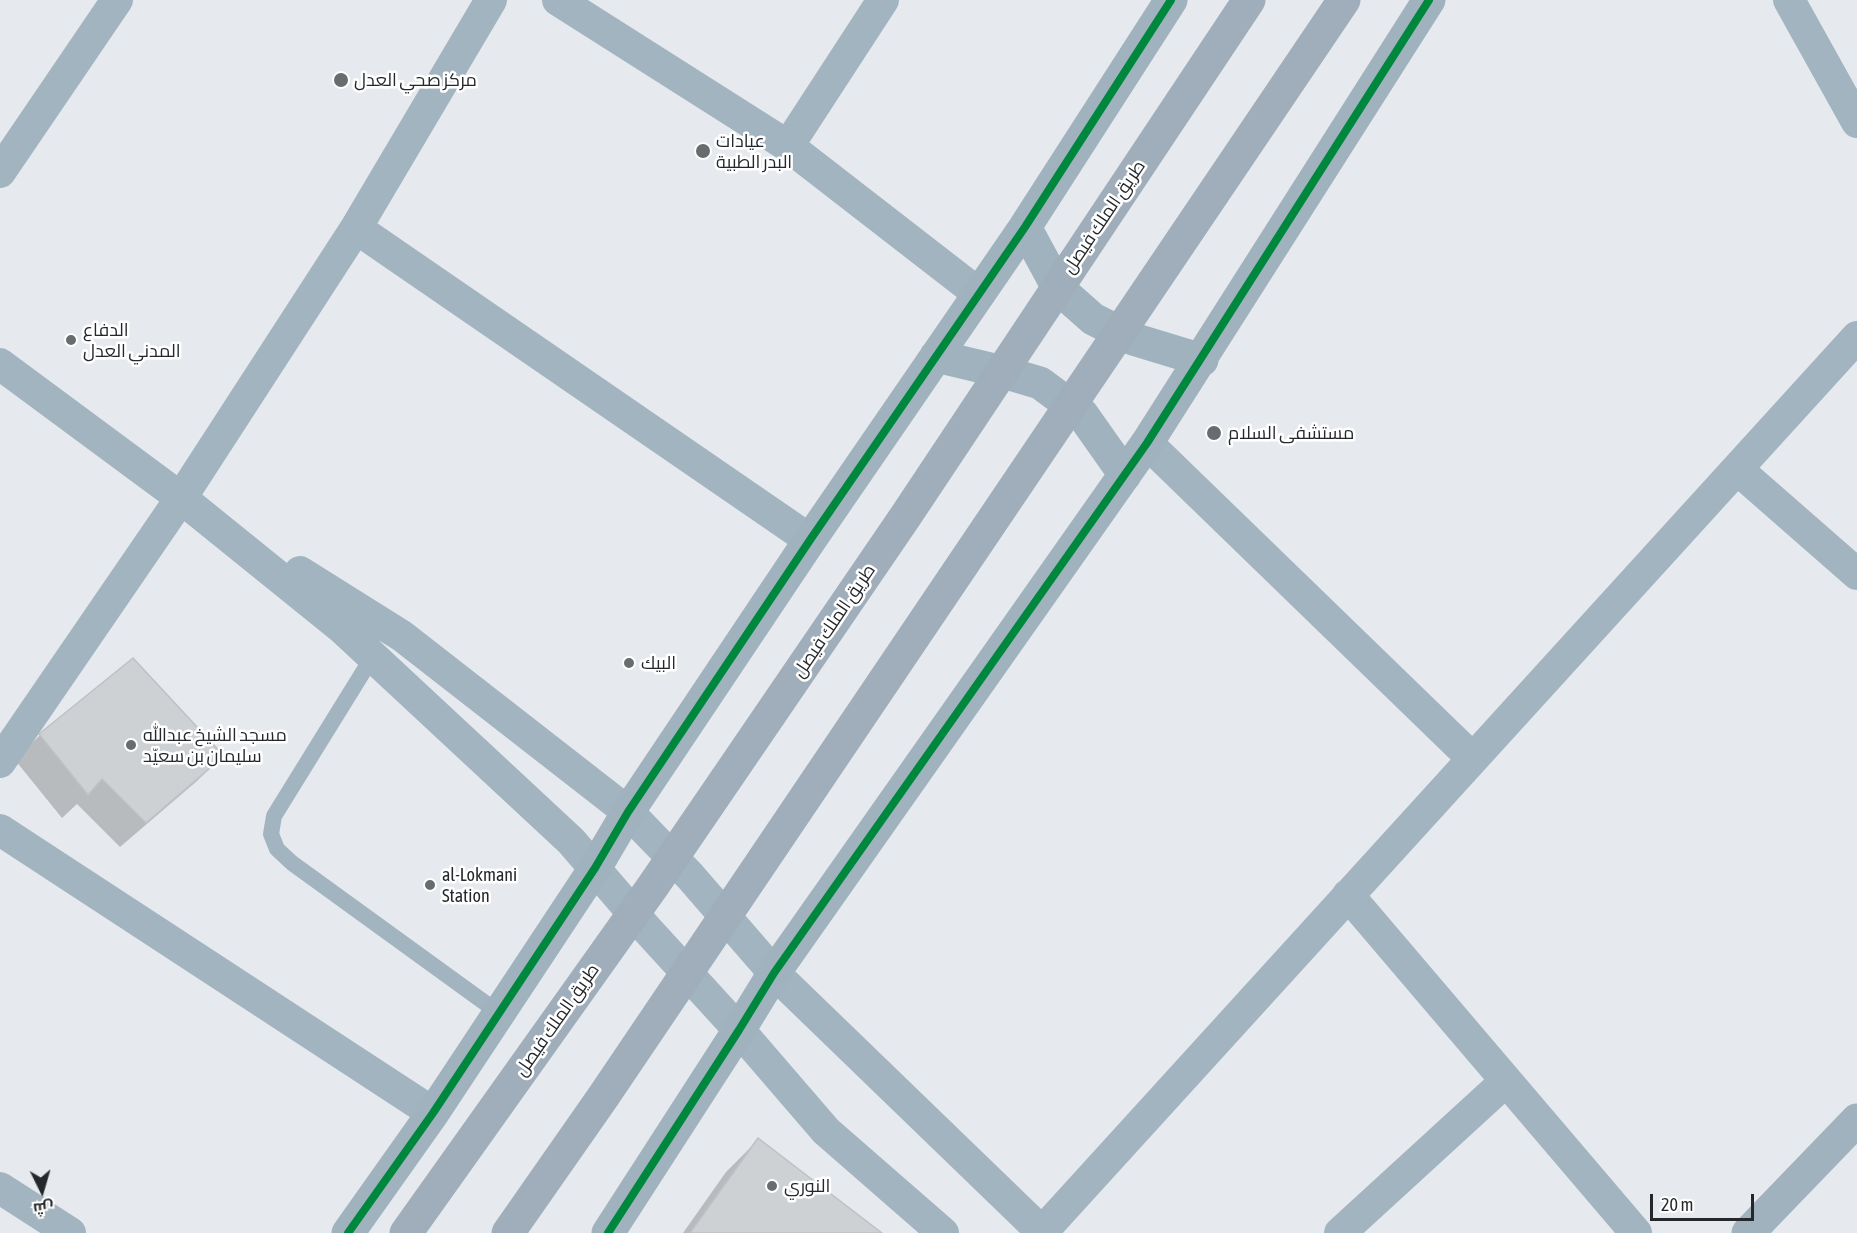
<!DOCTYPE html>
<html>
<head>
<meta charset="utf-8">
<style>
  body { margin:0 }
  #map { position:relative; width:1857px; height:1233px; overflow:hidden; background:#e6eaee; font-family:"Asap Condensed",Cairo,sans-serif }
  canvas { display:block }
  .north { position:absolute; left:12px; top:1161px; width:60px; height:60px; -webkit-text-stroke:4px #fff; paint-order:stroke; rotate:175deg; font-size:16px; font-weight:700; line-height:24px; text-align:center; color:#25282b }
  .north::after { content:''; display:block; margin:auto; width:21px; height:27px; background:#25282b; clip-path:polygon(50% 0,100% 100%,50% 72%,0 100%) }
  .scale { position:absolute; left:1650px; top:1194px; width:104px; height:27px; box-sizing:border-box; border:3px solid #25282b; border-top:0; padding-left:8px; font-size:18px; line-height:21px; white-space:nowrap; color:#25282b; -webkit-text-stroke:4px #fff; paint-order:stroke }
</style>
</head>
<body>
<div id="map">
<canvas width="1857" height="1233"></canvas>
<div class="north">ش</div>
<div class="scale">20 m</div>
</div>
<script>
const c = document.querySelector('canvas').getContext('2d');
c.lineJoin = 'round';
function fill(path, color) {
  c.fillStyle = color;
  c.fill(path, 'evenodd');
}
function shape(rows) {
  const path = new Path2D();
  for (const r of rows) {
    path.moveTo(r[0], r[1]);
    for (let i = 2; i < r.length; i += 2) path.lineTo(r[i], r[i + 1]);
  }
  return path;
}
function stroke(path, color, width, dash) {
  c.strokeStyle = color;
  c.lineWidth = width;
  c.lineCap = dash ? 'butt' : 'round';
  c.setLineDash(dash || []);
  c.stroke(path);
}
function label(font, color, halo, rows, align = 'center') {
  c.font = font + ' "Asap Condensed",Cairo,sans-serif';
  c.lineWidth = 5;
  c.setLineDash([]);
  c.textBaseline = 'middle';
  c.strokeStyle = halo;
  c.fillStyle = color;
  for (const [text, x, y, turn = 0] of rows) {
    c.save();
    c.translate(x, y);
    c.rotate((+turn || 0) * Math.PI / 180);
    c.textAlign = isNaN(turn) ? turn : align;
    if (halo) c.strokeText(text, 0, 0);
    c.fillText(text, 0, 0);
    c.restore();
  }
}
fill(shape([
  [133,660,222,756,197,781,120,847,77,804,62,818,15,760,40,735],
  [758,1140,879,1233,683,1233,726,1172]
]), '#0003');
const building = shape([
  [133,658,224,756,146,823,102,779,88,795,39,734,133,658],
  [758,1138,882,1233,690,1233,758,1138]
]);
fill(building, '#cdd1d4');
stroke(building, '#bec1c4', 1.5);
stroke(shape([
  [373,656,274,816,271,834,277,849,292,863,499,1013]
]), '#a3b4c1', 16);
stroke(shape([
  [558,0,788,146,979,294],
  [1789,0,1857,122],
  [788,146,883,0],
  [0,172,117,0],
  [356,228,810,540],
  [0,364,181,498,342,628,571,841,644,926,739,1030,826,1131,943,1233],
  [1147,443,1472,758],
  [1737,469,1857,574],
  [300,572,402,636,628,812,690,876,774,973,1043,1233],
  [0,762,181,498,356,228,491,0],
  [0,830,433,1113],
  [1348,895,1636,1233],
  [0,1188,70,1233],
  [1042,1232,1857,337],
  [1340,1233,1506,1081]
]), '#a3b4c1', 32);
stroke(shape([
  [1025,227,1058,288,1093,319,1133,339,1202,360],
  [936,356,1003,372,1040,383,1082,414,1125,475],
  [348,1233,433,1113,595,868,628,812,810,540,1025,227,1171,0],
  [608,1233,739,1030,774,973,1147,443,1429,0],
  [1748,1233,1857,1120]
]), '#9fb2be', 33);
stroke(shape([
  [406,1233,653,886,905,517,1249,0],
  [508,1233,603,1097,1344,0]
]), '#9faeba', 33);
stroke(shape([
  [348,1233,433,1113,595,868,628,812,810,540,1025,227,1171,0],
  [608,1233,739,1030,774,973,1147,443,1429,0]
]), '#00873e', 8);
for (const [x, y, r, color] of [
  [341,80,8,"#696c6f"],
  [703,151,8,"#696c6f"],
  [71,340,6,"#696c6f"],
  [1214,433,8,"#696c6f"],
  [629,663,6,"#696c6f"],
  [131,745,6,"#696c6f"],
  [430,885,6,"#696c6f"],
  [772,1186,6,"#696c6f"]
]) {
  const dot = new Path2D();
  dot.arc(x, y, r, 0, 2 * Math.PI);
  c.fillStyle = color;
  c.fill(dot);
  stroke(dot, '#fff', 2);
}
label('18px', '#25282b', '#fff', [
  ["مركز صحي العدل",354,80],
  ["عيادات",716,141],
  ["البدر الطبية",716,162],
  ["الدفاع",83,330],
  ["المدني العدل",83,351],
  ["مستشفى السلام",1228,433],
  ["البيك",641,663],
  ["مسجد الشيخ عبدالله",143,735],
  ["سليمان بن سعيّد",143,756],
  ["al-Lokmani",442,875],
  ["Station",442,896],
  ["النوري",784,1186]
], 'left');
label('18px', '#25282b', '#fff', [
  ["طريق الملك فيصل",1104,217,-56],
  ["طريق الملك فيصل",834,621,-56],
  ["طريق الملك فيصل",557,1020,-55]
]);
</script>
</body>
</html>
